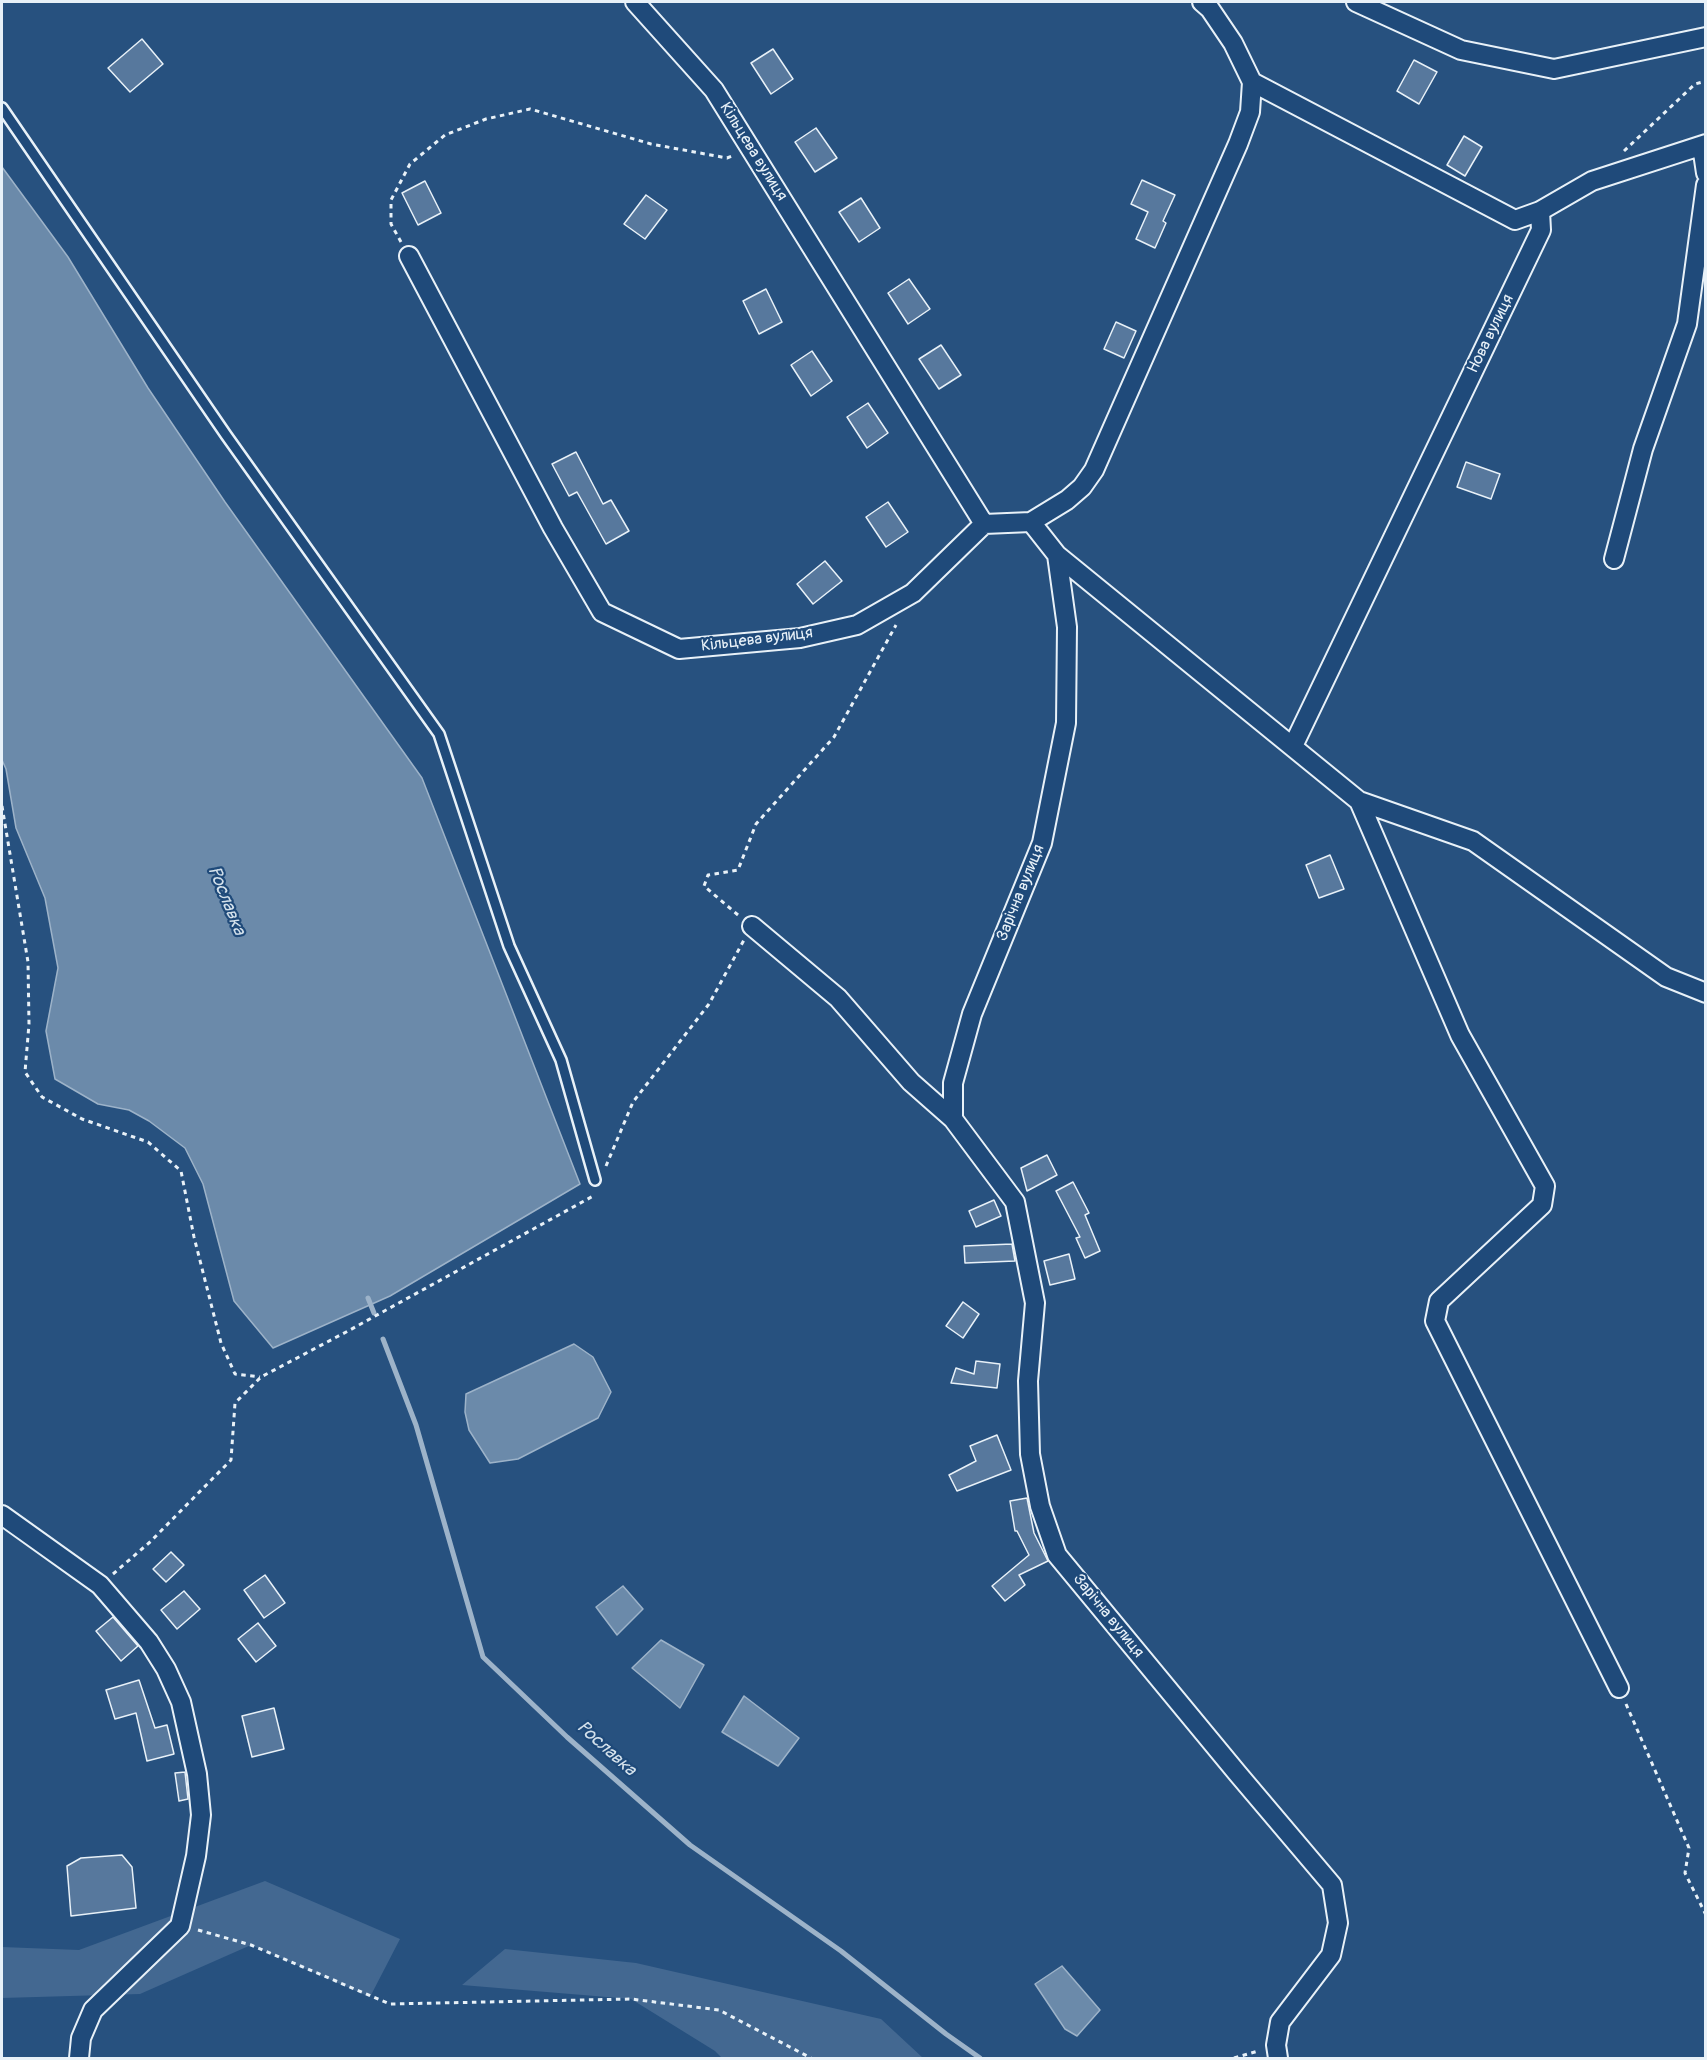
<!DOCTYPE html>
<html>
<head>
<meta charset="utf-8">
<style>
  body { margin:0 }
  #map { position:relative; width:1707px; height:2060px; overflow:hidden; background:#27517f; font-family:Pangolin,sans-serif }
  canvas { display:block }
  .frame { position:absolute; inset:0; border:3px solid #e8f1f8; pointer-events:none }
</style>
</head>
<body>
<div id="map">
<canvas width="1707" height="2060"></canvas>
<div class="frame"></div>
</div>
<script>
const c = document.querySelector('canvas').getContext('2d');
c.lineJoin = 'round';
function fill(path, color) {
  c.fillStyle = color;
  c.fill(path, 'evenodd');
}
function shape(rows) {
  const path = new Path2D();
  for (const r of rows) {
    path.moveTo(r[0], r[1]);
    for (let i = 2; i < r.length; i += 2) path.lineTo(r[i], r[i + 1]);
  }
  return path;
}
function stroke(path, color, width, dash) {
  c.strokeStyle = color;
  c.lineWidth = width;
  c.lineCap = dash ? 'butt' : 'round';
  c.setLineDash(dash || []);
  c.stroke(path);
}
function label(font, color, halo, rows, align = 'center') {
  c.font = font + ' Pangolin,sans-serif';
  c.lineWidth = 4.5;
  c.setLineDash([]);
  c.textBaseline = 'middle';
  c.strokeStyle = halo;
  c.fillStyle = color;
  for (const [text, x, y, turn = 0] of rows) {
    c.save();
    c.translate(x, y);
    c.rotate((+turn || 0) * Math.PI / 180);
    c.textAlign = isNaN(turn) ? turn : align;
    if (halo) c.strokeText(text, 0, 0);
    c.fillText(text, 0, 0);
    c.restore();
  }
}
fill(shape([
  [265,1881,400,1939,370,1997,251,1945,140,1994,2,1998,2,1947,79,1950],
  [505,1949,636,1963,881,2019,923,2058,722,2058,715,2051,631,1999,462,1985]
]), '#436891');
const water = shape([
  [2,167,68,257,148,388,225,502,422,778,580,1184,390,1296,273,1348,234,1301,203,1184,185,1148,149,1121,129,1110,98,1104,55,1079,46,1031,58,968,45,898,16,828,6,769,2,760,2,167],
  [574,1344,593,1357,611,1392,598,1418,518,1459,490,1463,469,1430,465,1412,466,1394,574,1344],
  [623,1586,643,1609,617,1635,596,1607,623,1586],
  [661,1640,704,1665,680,1708,632,1668,661,1640],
  [744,1696,799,1738,778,1766,722,1732,744,1696],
  [1062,1966,1100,2010,1077,2036,1065,2029,1035,1984,1062,1966]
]);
fill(water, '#6b8aaa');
stroke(water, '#9db3c9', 1.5);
stroke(shape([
  [368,1298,374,1313],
  [383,1339,416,1425,483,1657,567,1737,690,1845,841,1951,946,2034,980,2058]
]), '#9db3c9', 5);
const building = shape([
  [142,39,163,64,130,92,108,68,142,39],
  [773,49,793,79,771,94,751,63,773,49],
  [1414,60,1437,72,1419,104,1397,91,1414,60],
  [816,128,837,158,815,172,795,142,816,128],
  [1464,136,1482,147,1465,176,1447,165,1464,136],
  [1142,180,1175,195,1163,221,1166,223,1155,248,1136,239,1148,212,1131,204,1142,180],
  [425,181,441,213,418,225,402,193,425,181],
  [646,195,667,210,645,239,624,224,646,195],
  [861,198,880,228,859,242,839,212,861,198],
  [909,279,930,309,908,324,888,293,909,279],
  [766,289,782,322,759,334,743,301,766,289],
  [1116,322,1136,331,1124,358,1104,349,1116,322],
  [941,345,961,375,939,389,919,359,941,345],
  [812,351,832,381,811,396,791,365,812,351],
  [868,403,888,433,867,448,847,417,868,403],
  [576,452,603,504,611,500,629,531,606,544,577,492,569,496,552,464,576,452],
  [1466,462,1500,474,1491,499,1457,487,1466,462],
  [888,502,908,532,886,547,866,517,888,502],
  [825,561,842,581,813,604,797,584,825,561],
  [1330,855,1344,889,1319,898,1306,865,1330,855],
  [1047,1155,1057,1175,1027,1191,1021,1168,1047,1155],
  [1073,1182,1089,1213,1085,1215,1100,1251,1085,1258,1076,1238,1080,1237,1056,1191,1073,1182],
  [994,1200,1001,1216,976,1227,969,1211,994,1200],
  [1012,1244,1015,1261,965,1263,964,1246,1012,1244],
  [1069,1254,1075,1279,1050,1285,1044,1261,1069,1254],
  [963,1302,979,1314,963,1338,946,1326,963,1302],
  [976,1361,1000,1364,997,1388,951,1383,956,1368,974,1374,976,1361],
  [997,1435,1011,1470,957,1491,949,1475,976,1461,970,1446,997,1435],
  [1027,1498,1034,1533,1048,1561,1019,1575,1025,1585,1005,1601,992,1586,1029,1555,1017,1531,1015,1531,1010,1501,1027,1498],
  [171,1552,184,1565,166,1582,153,1569,171,1552],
  [265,1575,285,1603,264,1618,244,1590,265,1575],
  [184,1591,200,1609,177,1629,161,1610,184,1591],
  [113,1617,138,1646,121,1661,96,1631,113,1617],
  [258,1623,276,1646,256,1662,238,1639,258,1623],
  [139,1680,155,1728,167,1725,174,1754,147,1761,136,1713,115,1719,106,1690,139,1680],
  [274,1708,284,1749,252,1757,242,1716,274,1708],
  [185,1772,188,1799,179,1801,175,1773,185,1772],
  [122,1855,132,1867,136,1908,71,1916,67,1866,81,1858,122,1855]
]);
fill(building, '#57789d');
stroke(building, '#e8f1f8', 1.5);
const service = shape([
  [2,108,226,435,439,734,509,946,561,1060,595,1180]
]);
const minor = shape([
  [635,2,714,90,984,524],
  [1356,2,1461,50,1554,69,1706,37],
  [1252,82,1515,220,1540,211,1541,230,1293,746],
  [1702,146,1706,173],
  [1540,211,1592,181,1706,144],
  [409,256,553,528,602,612,679,649,800,638,857,625,913,593,984,524],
  [1031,522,1067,500,1082,487,1094,470,1238,144,1250,112,1252,82,1233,43,1210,9,1202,2],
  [984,524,1031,522,1057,555,1359,801,1473,841,1666,977,1706,993],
  [1614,559,1643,449,1687,324,1706,185],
  [1359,801,1460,1035,1545,1186,1542,1205,1439,1301,1435,1321,1619,1688],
  [752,926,838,998,911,1082,953,1119,1015,1202,1035,1303,1028,1381,1030,1454,1040,1506,1057,1555,1238,1774,1332,1885,1338,1923,1331,1955,1280,2022,1276,2045,1278,2058],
  [953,1119,953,1083,972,1014,1042,843,1066,723,1067,627,1057,555],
  [2,1515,100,1585,149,1642,166,1669,181,1702,197,1774,201,1815,196,1856,180,1926,93,2010,81,2038,79,2058]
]);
stroke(service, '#e8f1f8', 14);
stroke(minor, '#e8f1f8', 22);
stroke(shape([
  [1624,151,1695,84,1706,81],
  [401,242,391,224,391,200,410,164,445,135,486,119,530,109,651,144,727,158,735,155],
  [2,806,28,962,29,1024,25,1072,42,1097,82,1119,148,1142,181,1171,194,1237,221,1343,235,1374,260,1377],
  [738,915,704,886,708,875,738,870,756,824,834,737,896,625],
  [606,1166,633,1102,709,1004,744,940],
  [113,1574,150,1542,231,1460,235,1403,261,1377,348,1331,595,1195],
  [1626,1704,1689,1848,1685,1873,1706,1915],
  [198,1930,251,1945,390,2004,631,1999,719,2010,811,2058],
  [1234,2058,1258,2051]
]), '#e8f1f8', 3, [4.5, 4.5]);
stroke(service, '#1f4a7a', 9);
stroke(minor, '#1f4a7a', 18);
label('16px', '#e8f1f8', '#1f4a7a', [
  ["Кільцева вулиця",753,152,58],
  ["Нова вулиця",1491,334,-64],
  ["Кільцева вулиця",757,640,-7],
  ["Зарічна вулиця",1021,893,-68],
  ["Зарічна вулиця",1108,1616,51]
]);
label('italic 18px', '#d5e2ec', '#1f4a7a', [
  ["Рославка",226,901,68],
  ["Рославка",606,1749,42]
]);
</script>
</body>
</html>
